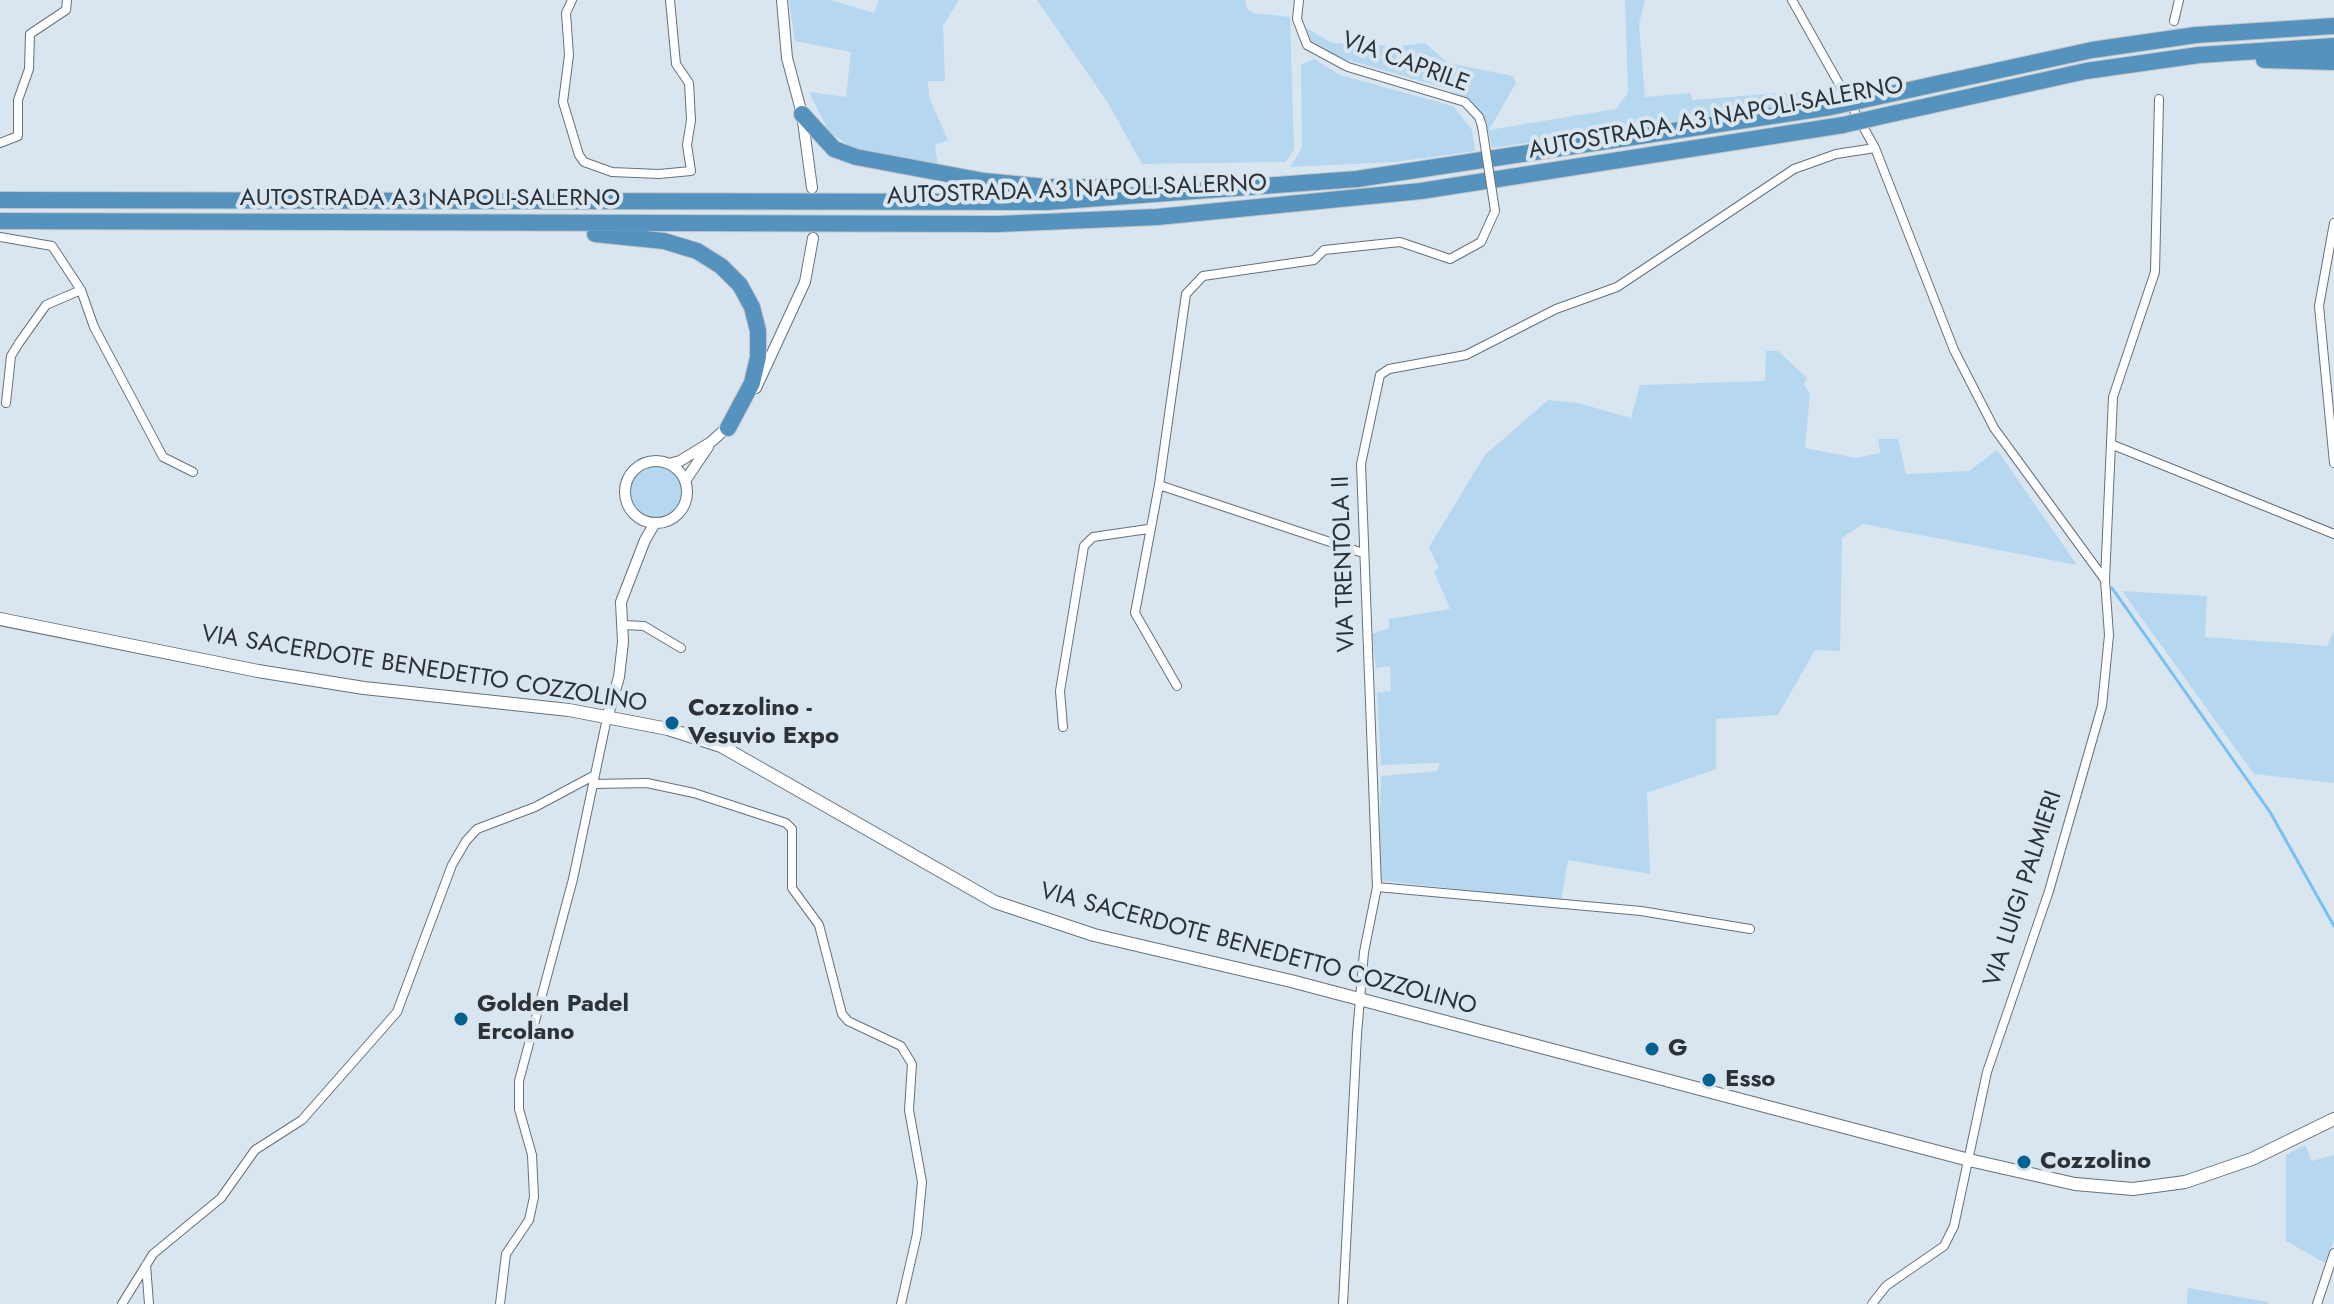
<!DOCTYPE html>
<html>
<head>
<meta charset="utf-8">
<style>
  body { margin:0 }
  canvas { display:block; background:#d9e6f0 }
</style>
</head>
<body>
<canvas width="2334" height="1304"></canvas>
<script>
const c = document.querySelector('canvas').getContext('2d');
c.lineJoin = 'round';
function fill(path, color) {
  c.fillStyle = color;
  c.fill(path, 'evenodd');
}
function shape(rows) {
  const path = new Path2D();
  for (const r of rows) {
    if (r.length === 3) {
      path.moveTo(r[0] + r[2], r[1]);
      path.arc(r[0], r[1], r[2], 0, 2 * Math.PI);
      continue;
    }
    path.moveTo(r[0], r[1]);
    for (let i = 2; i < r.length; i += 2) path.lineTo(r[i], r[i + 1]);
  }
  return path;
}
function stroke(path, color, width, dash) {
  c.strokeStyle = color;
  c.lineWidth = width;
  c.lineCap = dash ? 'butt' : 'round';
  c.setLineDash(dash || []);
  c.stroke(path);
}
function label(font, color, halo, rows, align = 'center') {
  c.font = font + ' Jost,sans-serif';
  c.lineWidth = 8;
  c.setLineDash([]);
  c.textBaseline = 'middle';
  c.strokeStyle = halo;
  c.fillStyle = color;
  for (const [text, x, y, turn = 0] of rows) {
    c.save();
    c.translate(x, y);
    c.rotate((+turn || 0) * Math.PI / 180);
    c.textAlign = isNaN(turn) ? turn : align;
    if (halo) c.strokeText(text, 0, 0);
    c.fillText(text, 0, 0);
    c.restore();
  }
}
fill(shape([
  [789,0,831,0,874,13,879,0,959,0,943,26,945,81,928,81,929,97,948,140,935,145,938,166,852,147,829,132,809,92,846,97,851,52,795,41],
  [1037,0,1245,0,1247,9,1253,13,1290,17,1294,149,1289,158,1284,162,1142,164,1108,103],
  [1625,0,1645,0,1639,24,1645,97,1691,93,1692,100,1820,90,1826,99,1492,148,1488,130,1465,98,1448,89,1324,53,1311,42,1306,28,1332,43,1399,46,1425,43,1448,63,1513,76,1516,83,1489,130,1616,109,1628,93],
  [1314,59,1340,75,1453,106,1472,130,1475,151,1395,162,1290,167,1302,148,1301,65],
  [1766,351,1778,351,1807,378,1804,384,1810,394,1805,448,1856,458,1880,453,1878,439,1898,439,1906,474,1969,471,1997,450,2077,565,1863,524,1842,538,1840,651,1815,650,1778,715,1716,719,1716,769,1647,793,1650,874,1568,860,1561,901,1378,880,1381,776,1437,771,1440,763,1381,765,1377,693,1391,691,1390,666,1376,668,1372,634,1389,628,1389,619,1450,609,1434,571,1439,568,1429,547,1485,455,1548,400,1578,403,1631,418,1640,385,1765,381],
  [656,492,25],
  [2122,591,2207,596,2205,637,2327,646,2334,631,2334,783,2254,774],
  [2305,1145,2312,1161,2334,1155,2334,1241,2325,1263,2286,1241,2286,1155],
  [2188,1288,2268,1302,2267,1304,2187,1304]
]), '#b6d7f0');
stroke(shape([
  [2112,588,2270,812,2334,926]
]), '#77c0f3', 3);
const minor = shape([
  [572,0,566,13,569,55,563,102,579,155,584,162,612,172,659,174,691,171,687,145,691,120,689,83,676,64,670,0],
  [1299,0,1297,19,1307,45,1348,67,1465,102,1479,117,1482,126],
  [1792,0,1875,148,1954,350,1994,428,2105,580],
  [2174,21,2179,0],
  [0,143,18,136,18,100,29,69,30,34,66,10,67,0],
  [2334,223,2319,306,2334,463],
  [0,237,52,246,81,290,94,327,163,457,193,472],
  [6,403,11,356,19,343,46,305,81,290],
  [2113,445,2334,534],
  [1159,485,1135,613,1177,686],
  [1363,553,1159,485,1186,294,1203,276,1314,260,1324,250,1400,242,1450,259,1481,242,1495,211],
  [623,625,644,626,681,648],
  [1063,727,1060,691,1084,546,1093,537,1148,529],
  [593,784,647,783,694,793,786,823,792,829,792,888,819,925,842,1014,848,1021,901,1046,912,1064,909,1110,922,1182,917,1234,901,1304],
  [1377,887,1641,911,1750,929],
  [146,1265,149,1304],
  [122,1304,153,1254,221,1198,255,1150,302,1120,397,1012,452,865,466,841,477,829,535,807,595,775],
  [500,1304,506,1254,529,1220,534,1197,532,1155,519,1109,519,1081,573,879,607,718],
  [1343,1304,1357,1034,1364,952,1377,887,1361,464,1380,375,1389,369,1466,355,1556,309,1617,287,1794,169,1836,154,1875,148],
  [1872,1304,1886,1286,1944,1246,1954,1226,1987,1072,2049,891,2102,706,2109,635,2105,580,2113,397,2155,272,2159,99],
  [2317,1304,2334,1253]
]);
const tertiary = shape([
  [782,0,787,58,802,114,812,188],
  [756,388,805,282,813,238],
  [656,492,31],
  [669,464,680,461,711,442,731,424],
  [685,481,708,447],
  [607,718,619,677,623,642,621,602,645,540,655,523]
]);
const secondary = shape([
  [0,619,258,671,364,688,569,710,668,729,721,746,995,902,1094,935,1291,981,1969,1160,2075,1184,2133,1189,2185,1182,2252,1159,2334,1119]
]);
const motorway = shape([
  [2264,60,2334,62],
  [1872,98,2092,50,2196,35,2334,26],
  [802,114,834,149,856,157,984,181,1046,187,1111,187],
  [1878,117,2086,71,2199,55,2334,46],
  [0,200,1047,202,1357,179,1831,107],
  [0,221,998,224,1157,217,1421,191,1843,125],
  [595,234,664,241,697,251,721,266,740,285,752,307,758,331,758,357,752,383,728,428]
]);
stroke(minor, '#66717a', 10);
stroke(tertiary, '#66717a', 12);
stroke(secondary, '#66717a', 14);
stroke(motorway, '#c4c6c7', 18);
stroke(minor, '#fff', 8);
stroke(tertiary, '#fff', 10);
stroke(secondary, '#fff', 12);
stroke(motorway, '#5593be', 16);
const minorBridge = shape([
  [1482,126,1495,211]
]);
const motorwayBridge = shape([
  [1831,107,1872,98],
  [1843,125,1878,117]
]);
stroke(minorBridge, '#66717a', 10, []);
stroke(motorwayBridge, '#c4c6c7', 18, []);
stroke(minorBridge, '#fff', 8);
stroke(motorwayBridge, '#5593be', 16);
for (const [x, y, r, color] of [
  [672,723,8,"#026191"],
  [461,1019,8,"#026191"],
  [1652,1049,8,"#026191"],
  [1709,1080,8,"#026191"],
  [2024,1162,8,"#026191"]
]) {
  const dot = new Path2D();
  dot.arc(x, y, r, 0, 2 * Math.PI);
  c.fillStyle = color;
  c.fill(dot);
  stroke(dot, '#d9e6f0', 3);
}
label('24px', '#2d3236', '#d9e6f0', [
  ["VIA CAPRILE",1405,63,20],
  ["AUTOSTRADA A3 NAPOLI-SALERNO",1716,119,-10],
  ["AUTOSTRADA A3 NAPOLI-SALERNO",1077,191,-2],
  ["AUTOSTRADA A3 NAPOLI-SALERNO",430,199],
  ["VIA TRENTOLA II",1345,564,-92],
  ["VIA SACERDOTE BENEDETTO COZZOLINO",424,670,9],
  ["VIA LUIGI PALMIERI",2024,889,-72],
  ["VIA SACERDOTE BENEDETTO COZZOLINO",1258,950,15]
]);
label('bold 24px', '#2d3236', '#d9e6f0', [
  ["Cozzolino -",688,709],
  ["Vesuvio Expo",688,737],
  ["Golden Padel",477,1005],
  ["Ercolano",477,1033],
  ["G",1668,1049],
  ["Esso",1725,1080],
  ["Cozzolino",2040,1162]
], 'left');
</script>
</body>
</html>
